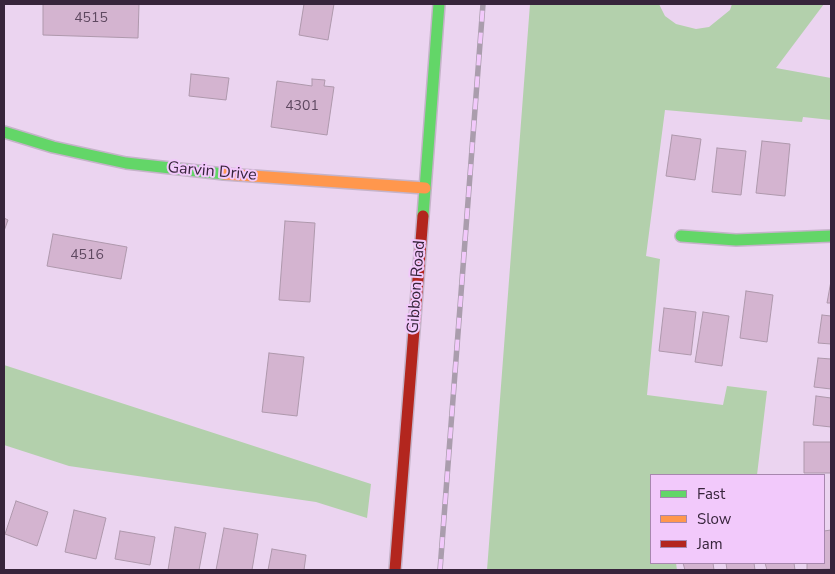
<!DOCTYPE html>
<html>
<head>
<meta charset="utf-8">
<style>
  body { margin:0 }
  #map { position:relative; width:835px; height:574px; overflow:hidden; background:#ebd4f0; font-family:"Nunito Sans",sans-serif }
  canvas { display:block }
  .frame { position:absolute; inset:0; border:5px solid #37243b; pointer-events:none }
  .legend { position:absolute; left:650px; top:474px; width:175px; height:90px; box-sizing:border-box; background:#f2c9fb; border:1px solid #a787ae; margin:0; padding:6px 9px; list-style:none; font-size:15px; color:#37243b }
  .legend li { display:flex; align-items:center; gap:10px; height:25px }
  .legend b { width:25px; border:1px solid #a787ae }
</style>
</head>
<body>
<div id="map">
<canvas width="835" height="574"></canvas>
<div class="frame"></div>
<ul class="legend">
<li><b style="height:6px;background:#63d668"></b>Fast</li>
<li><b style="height:6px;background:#ff974d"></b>Slow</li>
<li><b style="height:6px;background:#b3261e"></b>Jam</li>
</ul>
</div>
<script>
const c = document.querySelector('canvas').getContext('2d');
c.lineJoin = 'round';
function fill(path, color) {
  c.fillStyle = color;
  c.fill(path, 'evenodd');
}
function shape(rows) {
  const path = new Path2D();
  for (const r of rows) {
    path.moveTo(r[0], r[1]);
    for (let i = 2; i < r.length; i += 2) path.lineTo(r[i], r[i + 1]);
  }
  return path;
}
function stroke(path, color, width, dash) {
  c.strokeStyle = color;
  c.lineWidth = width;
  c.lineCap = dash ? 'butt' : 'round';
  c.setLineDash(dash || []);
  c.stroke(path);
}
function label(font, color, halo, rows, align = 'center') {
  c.font = font + ' "Nunito Sans",sans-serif';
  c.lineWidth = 4;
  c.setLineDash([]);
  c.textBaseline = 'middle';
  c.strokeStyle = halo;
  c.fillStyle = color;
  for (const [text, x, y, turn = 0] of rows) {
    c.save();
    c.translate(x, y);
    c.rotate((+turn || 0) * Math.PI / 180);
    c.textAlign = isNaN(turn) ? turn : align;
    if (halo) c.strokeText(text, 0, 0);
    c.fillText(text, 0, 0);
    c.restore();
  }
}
fill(shape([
  [530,4,659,4,665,16,676,24,696,29,709,27,730,10,732,4,824,4,776,68,831,78,831,120,803,117,802,122,665,110,646,256,660,259,647,395,723,405,727,386,767,391,757,475,651,475,651,563,676,563,677,570,487,570],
  [4,365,371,484,367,518,316,502,69,466,4,445]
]), '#b3d0ac');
const building = shape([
  [43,4,139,4,138,38,43,35,43,4],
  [304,4,334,4,328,40,299,35,304,4],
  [191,74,229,78,226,100,189,96,191,74],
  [312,79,325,80,324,86,334,87,327,135,271,127,277,81,312,86,312,79],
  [672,135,701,139,695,180,666,176,672,135],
  [762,141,790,144,785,196,756,193,762,141],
  [717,148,746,151,741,195,712,192,717,148],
  [4,218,8,220,4,231,4,218],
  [285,221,315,223,310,302,279,300,285,221],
  [53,234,127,247,121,279,47,266,53,234],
  [831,281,831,303,827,303,831,281],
  [746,291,773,295,767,342,740,338,746,291],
  [664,308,696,312,691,355,659,351,664,308],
  [703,312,729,316,722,366,695,362,703,312],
  [822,315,831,316,831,344,818,343,822,315],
  [269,353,304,357,297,416,262,412,269,353],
  [818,358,831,359,831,389,814,387,818,358],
  [816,396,831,398,831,427,813,425,816,396],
  [804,442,831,442,831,473,804,473,804,442],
  [16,501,48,512,37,546,5,534,16,501],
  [74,510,106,518,96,559,65,552,74,510],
  [175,527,206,533,199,570,168,570,175,527],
  [224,528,258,534,252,570,216,570,224,528],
  [831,530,831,569,807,570,807,563,824,563,824,531,831,530],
  [120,531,155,537,150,565,115,559,120,531],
  [272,549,306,555,304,570,268,570,272,549],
  [683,563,713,563,714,570,685,570,683,563],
  [726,563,754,563,755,570,727,570,726,563],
  [765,563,794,563,795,570,767,570,765,563]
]);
fill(building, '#d4b4d0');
stroke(building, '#ae98ac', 1);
const fast = shape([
  [4,132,53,147,126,163,224,174],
  [423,216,439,4],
  [681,236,736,240,831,236]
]);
const slow = shape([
  [224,174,425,188]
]);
const jam = shape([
  [395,570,423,216]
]);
stroke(fast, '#c5b3c9', 14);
stroke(slow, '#c5b3c9', 14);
stroke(jam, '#c5b3c9', 14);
stroke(fast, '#63d668', 11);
stroke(slow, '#ff974d', 11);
stroke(jam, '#b3261e', 11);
const rail = shape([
  [440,570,483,4]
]);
stroke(rail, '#aa9dad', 5.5);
stroke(rail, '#f2c9fb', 4, [11]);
label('14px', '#5e4860', null, [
  ["4515",91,19],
  ["4301",302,107],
  ["4516",87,256]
]);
label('16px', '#37243b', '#f2c9fb', [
  ["Garvin Drive",212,172,5],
  ["Gibbon Road",417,287,-86]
]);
</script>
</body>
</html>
